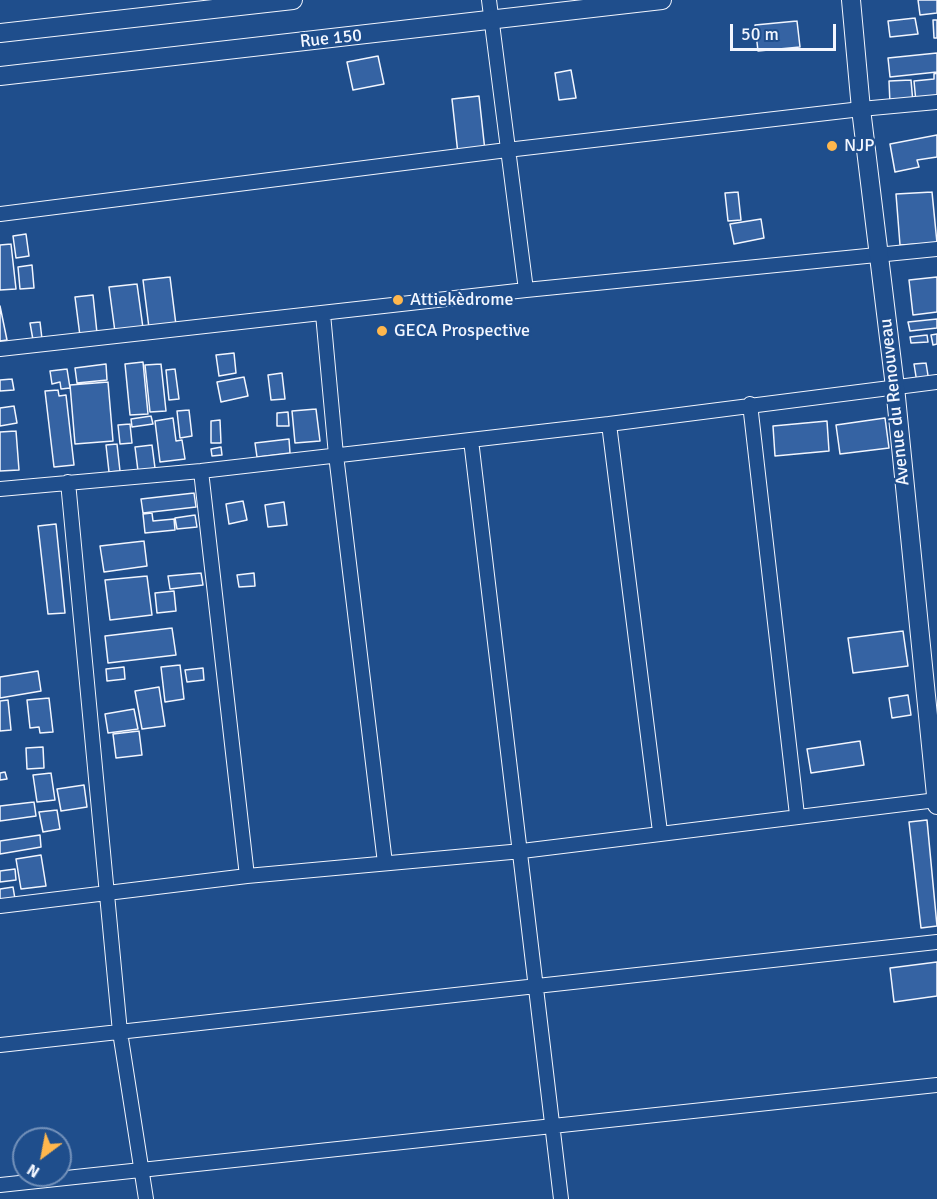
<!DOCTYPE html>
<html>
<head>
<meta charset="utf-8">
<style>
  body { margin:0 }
  #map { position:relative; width:937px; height:1199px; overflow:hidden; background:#1f4e8c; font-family:Signika,sans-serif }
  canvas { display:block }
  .north { position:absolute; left:12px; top:1127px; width:60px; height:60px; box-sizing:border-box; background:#1f4e8c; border:2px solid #7391ba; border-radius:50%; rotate:212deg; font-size:16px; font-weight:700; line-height:24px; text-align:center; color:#f2f6ff }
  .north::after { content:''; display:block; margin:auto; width:21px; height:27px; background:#ffb74d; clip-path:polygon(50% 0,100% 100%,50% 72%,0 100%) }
  .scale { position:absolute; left:730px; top:24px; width:106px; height:27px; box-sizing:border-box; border:3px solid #f2f6ff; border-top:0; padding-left:8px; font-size:18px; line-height:21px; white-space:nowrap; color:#f2f6ff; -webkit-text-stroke:4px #1f4e8c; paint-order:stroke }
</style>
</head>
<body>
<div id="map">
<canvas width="937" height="1199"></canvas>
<div class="north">N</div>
<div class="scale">50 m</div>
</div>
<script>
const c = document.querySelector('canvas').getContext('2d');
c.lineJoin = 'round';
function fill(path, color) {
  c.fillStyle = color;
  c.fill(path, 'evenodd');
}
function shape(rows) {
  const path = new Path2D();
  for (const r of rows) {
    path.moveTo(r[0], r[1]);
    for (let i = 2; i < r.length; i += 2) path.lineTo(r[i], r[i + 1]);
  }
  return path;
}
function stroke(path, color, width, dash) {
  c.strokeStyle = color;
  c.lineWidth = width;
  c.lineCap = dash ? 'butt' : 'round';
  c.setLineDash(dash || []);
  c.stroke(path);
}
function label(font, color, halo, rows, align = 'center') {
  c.font = font + ' Signika,sans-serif';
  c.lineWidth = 4.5;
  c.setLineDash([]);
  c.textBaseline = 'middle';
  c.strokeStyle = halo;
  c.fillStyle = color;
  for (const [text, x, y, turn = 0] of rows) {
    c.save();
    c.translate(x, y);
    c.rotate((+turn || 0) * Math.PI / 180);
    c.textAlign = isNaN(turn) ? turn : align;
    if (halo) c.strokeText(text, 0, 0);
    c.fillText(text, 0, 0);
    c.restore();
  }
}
const building = shape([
  [918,0,937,0,937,13,920,15,918,0],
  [915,18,918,34,890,37,888,21,915,18],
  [933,20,937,20,937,38,934,38,933,20],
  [797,21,800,47,758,51,755,25,797,21],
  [937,53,937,72,890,77,888,58,937,53],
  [378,56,384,84,353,90,347,62,378,56],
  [571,70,576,98,559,100,555,73,571,70],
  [937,73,937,100,916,102,914,81,934,79,934,74,937,73],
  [911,80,913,103,890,104,889,81,911,80],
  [479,96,485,151,458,154,452,99,479,96],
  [937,135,937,157,917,160,919,167,895,172,890,144,937,135],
  [738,192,741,220,728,221,725,193,738,192],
  [932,192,937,243,900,245,896,194,932,192],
  [761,219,764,238,734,244,730,224,761,219],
  [26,234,29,256,16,258,13,236,26,234],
  [11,244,16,289,0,290,0,245,11,244],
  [32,265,34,288,20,289,18,267,32,265],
  [170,277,176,325,149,328,143,280,170,277],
  [937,277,937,312,913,315,909,280,937,277],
  [137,284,143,328,115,332,109,287,137,284],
  [93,295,97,333,80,336,75,297,93,295],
  [0,306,7,340,0,341,0,306],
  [937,319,937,328,910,331,908,322,937,319],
  [40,322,42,339,33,340,30,323,40,322],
  [937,334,937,344,933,345,931,335,937,334],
  [927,335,928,342,911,343,910,337,927,335],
  [234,353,236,373,219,376,216,355,234,353],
  [143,362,148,414,130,415,125,364,143,362],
  [926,363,930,388,918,389,914,364,926,363],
  [106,364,107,380,77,383,75,368,106,364],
  [161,364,166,411,150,412,145,365,161,364],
  [67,369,70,388,61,389,60,382,52,384,50,371,67,369],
  [175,369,179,399,169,400,166,370,175,369],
  [282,373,285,399,271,400,268,375,282,373],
  [244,377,248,396,221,402,217,382,244,377],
  [12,379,14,390,0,391,0,380,12,379],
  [108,382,113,441,75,444,70,385,108,382],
  [58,390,59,396,66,395,74,465,54,467,45,391,58,390],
  [14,406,17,423,0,426,0,408,14,406],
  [316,409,320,441,295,443,292,411,316,409],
  [189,410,192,436,180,438,177,411,189,410],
  [288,412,289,426,277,426,277,413,288,412],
  [151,416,153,424,132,427,131,419,151,416],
  [173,418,176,441,182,440,185,459,160,462,155,421,173,418],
  [885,418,889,448,840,454,836,425,885,418],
  [220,420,221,443,211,443,211,421,220,420],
  [827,421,829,451,775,456,773,426,827,421],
  [130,424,132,443,120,444,118,425,130,424],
  [16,431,19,470,0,471,0,432,16,431],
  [289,439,290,453,257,457,255,443,289,439],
  [117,444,120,471,109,472,106,445,117,444],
  [152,445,155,468,138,471,135,447,152,445],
  [221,447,222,455,212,456,211,449,221,447],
  [194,493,196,507,143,513,141,499,194,493],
  [243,501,247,520,229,524,226,504,243,501],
  [284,502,287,525,268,527,265,505,284,502],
  [152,513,153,521,174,519,175,530,145,533,143,514,152,513],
  [195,515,197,527,177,529,175,518,195,515],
  [56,524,65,613,48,614,38,526,56,524],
  [144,541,147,566,104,572,100,546,144,541],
  [201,573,203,585,170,589,168,576,201,573],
  [254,573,255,586,239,587,237,575,254,573],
  [147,576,152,615,110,620,105,580,147,576],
  [174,591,176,611,157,613,155,593,174,591],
  [172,628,176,655,108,663,105,636,172,628],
  [903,631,908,666,853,673,848,638,903,631],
  [180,665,184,699,165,702,161,667,180,665],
  [124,667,125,679,107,681,106,669,124,667],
  [203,668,204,680,187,682,185,670,203,668],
  [38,671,41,691,0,698,0,677,38,671],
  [159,687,165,726,142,729,135,691,159,687],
  [908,695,911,715,892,718,889,698,908,695],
  [49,698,53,732,40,733,39,727,30,728,27,700,49,698],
  [8,700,11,730,0,731,0,701,8,700],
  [134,709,138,729,108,733,105,714,134,709],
  [139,731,142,755,116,758,113,734,139,731],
  [860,741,864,765,811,773,807,749,860,741],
  [43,747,44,768,27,769,26,748,43,747],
  [5,772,7,779,0,780,0,773,5,772],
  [51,773,55,800,37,802,33,775,51,773],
  [84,785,87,807,61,811,57,789,84,785],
  [34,802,36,816,0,821,0,806,34,802],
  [57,810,60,829,43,832,39,812,57,810],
  [927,820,937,926,921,928,909,822,927,820],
  [40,835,41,847,0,854,0,841,40,835],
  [41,855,46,886,21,889,16,859,41,855],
  [15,869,16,880,0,882,0,871,15,869],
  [13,887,15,899,0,901,0,889,13,887],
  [937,962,937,996,894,1002,890,968,937,962]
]);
fill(building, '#3563a3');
stroke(building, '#f2f6ff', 1.5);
const minor = shape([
  [489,0,526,290],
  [0,214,507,150,861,109,937,102],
  [323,314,336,455,385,863],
  [0,349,526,290,937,249],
  [750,404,797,815],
  [609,424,660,832],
  [471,440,561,1199],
  [201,471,247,876],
  [68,482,120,1032,146,1199],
  [0,489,201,471,609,424,937,382],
  [0,906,247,876,522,851,937,800],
  [0,1045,937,942],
  [0,1185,937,1085]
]);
const secondary = shape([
  [851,0,861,109,895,387,937,805],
  [0,33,293,0],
  [0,76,662,0]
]);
stroke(minor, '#f2f6ff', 16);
stroke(secondary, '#f2f6ff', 20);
stroke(minor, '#1f4e8c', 14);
stroke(secondary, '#1f4e8c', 18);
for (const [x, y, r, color] of [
  [832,146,6,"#ffb74d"],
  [398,300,6,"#ffb74d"],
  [382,331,6,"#ffb74d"]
]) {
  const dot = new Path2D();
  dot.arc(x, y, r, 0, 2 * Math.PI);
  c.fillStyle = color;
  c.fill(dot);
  stroke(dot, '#1f4e8c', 2);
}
label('18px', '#f2f6ff', '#1f4e8c', [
  ["Rue 150",331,39,-6],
  ["Avenue du Renouveau",895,402,-96]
]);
label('18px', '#f2f6ff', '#1f4e8c', [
  ["NJP",844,146],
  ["Attiekèdrome",410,300],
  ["GECA Prospective",394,331]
], 'left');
</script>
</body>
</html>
